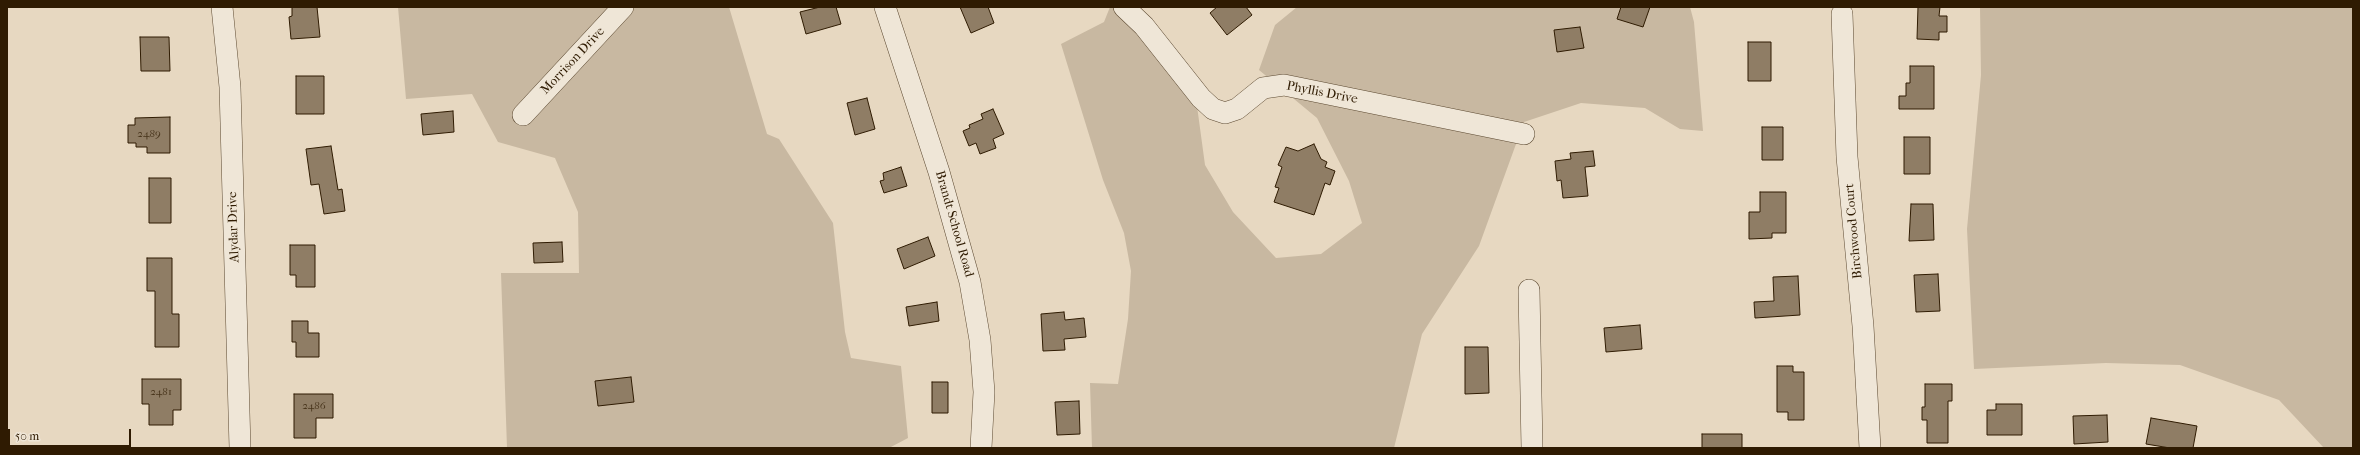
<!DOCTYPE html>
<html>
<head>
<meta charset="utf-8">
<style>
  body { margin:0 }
  #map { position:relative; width:2360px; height:455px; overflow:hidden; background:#e7d8c1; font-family:"IM FELL French Canon",serif }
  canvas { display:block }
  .frame { position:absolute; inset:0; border:8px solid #2f1b02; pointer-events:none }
  .scale { position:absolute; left:8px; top:429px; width:123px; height:18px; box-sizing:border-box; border:2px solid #2f1b02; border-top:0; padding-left:5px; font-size:12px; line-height:14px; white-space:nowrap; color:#2f1b02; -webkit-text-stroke:3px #efe6d7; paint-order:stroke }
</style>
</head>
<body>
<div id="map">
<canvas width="2360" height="455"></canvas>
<div class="frame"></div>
<div class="scale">50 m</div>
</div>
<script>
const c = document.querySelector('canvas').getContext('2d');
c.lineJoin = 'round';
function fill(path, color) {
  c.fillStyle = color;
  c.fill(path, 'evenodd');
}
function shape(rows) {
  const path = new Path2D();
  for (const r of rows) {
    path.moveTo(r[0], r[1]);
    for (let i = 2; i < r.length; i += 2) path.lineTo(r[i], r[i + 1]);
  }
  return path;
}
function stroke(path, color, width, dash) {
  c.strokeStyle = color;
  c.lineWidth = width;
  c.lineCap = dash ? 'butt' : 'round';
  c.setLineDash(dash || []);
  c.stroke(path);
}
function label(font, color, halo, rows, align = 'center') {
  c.font = font + ' "IM FELL French Canon",serif';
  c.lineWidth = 3.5;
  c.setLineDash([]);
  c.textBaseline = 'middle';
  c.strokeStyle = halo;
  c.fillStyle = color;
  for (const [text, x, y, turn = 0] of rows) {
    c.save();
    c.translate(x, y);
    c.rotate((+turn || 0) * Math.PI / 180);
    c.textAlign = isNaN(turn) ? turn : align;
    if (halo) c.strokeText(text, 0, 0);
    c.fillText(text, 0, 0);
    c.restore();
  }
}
fill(shape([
  [398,7,729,7,767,134,779,139,833,223,845,332,851,358,901,366,908,438,889,448,507,448,501,273,579,273,578,212,555,158,498,142,472,94,406,99],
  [1110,7,1114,7,1156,47,1197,106,1205,165,1233,212,1276,258,1321,254,1362,223,1349,181,1317,118,1259,70,1275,25,1297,7,1690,7,1694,22,1703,131,1680,129,1645,108,1581,103,1524,122,1479,246,1422,334,1394,448,1092,448,1090,383,1118,384,1128,319,1131,271,1124,233,1103,180,1061,44,1104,22],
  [1980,7,2353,7,2353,448,2324,448,2279,400,2180,365,2106,363,1974,369,1967,229,1981,75]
]), '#c8b8a1');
const building = shape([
  [292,7,317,7,320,37,291,39,289,17,292,16,292,7],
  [820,7,836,7,841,24,806,34,800,12,820,7],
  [960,7,988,7,994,23,971,33,960,7],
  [1217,7,1246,7,1252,15,1227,35,1210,13,1217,7],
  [1621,7,1650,7,1643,27,1617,19,1621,7],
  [1918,7,1940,7,1939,16,1947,16,1947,32,1939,32,1939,40,1917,39,1918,7],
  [1580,27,1584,48,1557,52,1554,30,1580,27],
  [140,37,169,37,170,71,141,71,140,37],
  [1748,42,1771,42,1771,81,1748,81,1748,42],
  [1910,66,1934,66,1934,109,1899,109,1899,96,1906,96,1906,83,1910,83,1910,66],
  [296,76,324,76,324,114,296,114,296,76],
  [867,98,875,129,855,135,847,103,867,98],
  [993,109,1004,134,993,139,996,148,980,154,976,143,969,146,963,131,970,128,969,125,983,119,981,114,993,109],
  [453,111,454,132,423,135,421,114,453,111],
  [170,117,170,153,147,153,147,147,136,147,136,143,128,143,128,125,135,125,135,118,170,117],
  [1762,127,1783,127,1783,160,1762,160,1762,127],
  [1904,137,1930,137,1930,174,1904,174,1904,137],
  [1314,144,1321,159,1327,162,1325,167,1335,171,1330,185,1325,183,1314,215,1274,202,1279,188,1275,187,1282,167,1278,165,1286,147,1298,151,1314,144],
  [331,146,338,190,342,189,345,211,324,214,319,184,311,185,306,149,331,146],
  [1593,151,1595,166,1585,167,1588,196,1563,198,1561,180,1557,181,1555,161,1571,159,1570,153,1593,151],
  [901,167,907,186,884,193,880,181,884,180,883,173,901,167],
  [149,178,171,178,171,223,149,223,149,178],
  [1760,192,1786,192,1786,233,1772,233,1772,238,1749,239,1749,212,1760,212,1760,192],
  [1911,204,1933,204,1934,240,1909,241,1911,204],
  [928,237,935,256,904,269,897,249,928,237],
  [562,242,563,262,534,263,533,243,562,242],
  [290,245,315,245,315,287,296,287,296,275,290,275,290,245],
  [147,258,172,258,172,314,179,314,179,347,155,347,155,291,147,291,147,258],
  [1938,274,1940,311,1916,312,1914,275,1938,274],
  [1798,276,1800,315,1755,318,1754,302,1774,301,1773,277,1798,276],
  [937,302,939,321,909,326,906,307,937,302],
  [1064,312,1065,320,1084,318,1086,337,1064,339,1065,350,1043,351,1041,314,1064,312],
  [292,321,308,321,308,333,319,333,319,357,296,357,296,342,292,342,292,321],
  [1640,325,1642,349,1606,352,1604,328,1640,325],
  [1465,347,1488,347,1489,393,1465,394,1465,347],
  [1777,366,1793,366,1793,372,1804,372,1804,420,1788,420,1788,412,1777,412,1777,366],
  [631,377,634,402,598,406,595,381,631,377],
  [142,379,181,379,181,410,173,410,173,425,149,425,149,404,142,404,142,379],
  [932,382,948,382,948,413,932,413,932,382],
  [1925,384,1952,384,1952,401,1948,401,1948,443,1927,443,1927,420,1922,420,1922,407,1925,407,1925,384],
  [294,394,333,394,333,418,316,418,316,438,294,438,294,394],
  [1079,401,1080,434,1057,435,1055,402,1079,401],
  [1996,404,2022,404,2022,435,1987,435,1987,410,1996,410,1996,404],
  [2107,415,2108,442,2074,444,2073,416,2107,415],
  [2151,418,2197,426,2193,448,2170,448,2146,444,2151,418],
  [1702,434,1742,434,1742,448,1702,448,1702,434]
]);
fill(building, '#8f7d65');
stroke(building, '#2f1b02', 1);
const minor = shape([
  [222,7,230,87,240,448],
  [885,7,939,172,970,282,980,340,984,392,981,448],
  [1124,7,1144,26,1201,98,1213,109,1225,113,1237,109,1263,88,1284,85,1524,134],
  [1842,14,1847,157,1863,326,1870,448],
  [523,115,623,7],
  [1529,290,1532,448]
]);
stroke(minor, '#5d4a32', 22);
stroke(minor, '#efe6d7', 21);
label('11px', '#47341b', null, [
  ["2489",149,134],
  ["2481",161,392],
  ["2486",314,406]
]);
label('13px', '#2f1b02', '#efe6d7', [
  ["Morrison Drive",573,61,-47],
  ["Phyllis Drive",1322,93,11],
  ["Brandt School Road",954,224,74],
  ["Alydar Drive",234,227,-92],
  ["Birchwood Court",1854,231,-95]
]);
</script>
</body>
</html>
